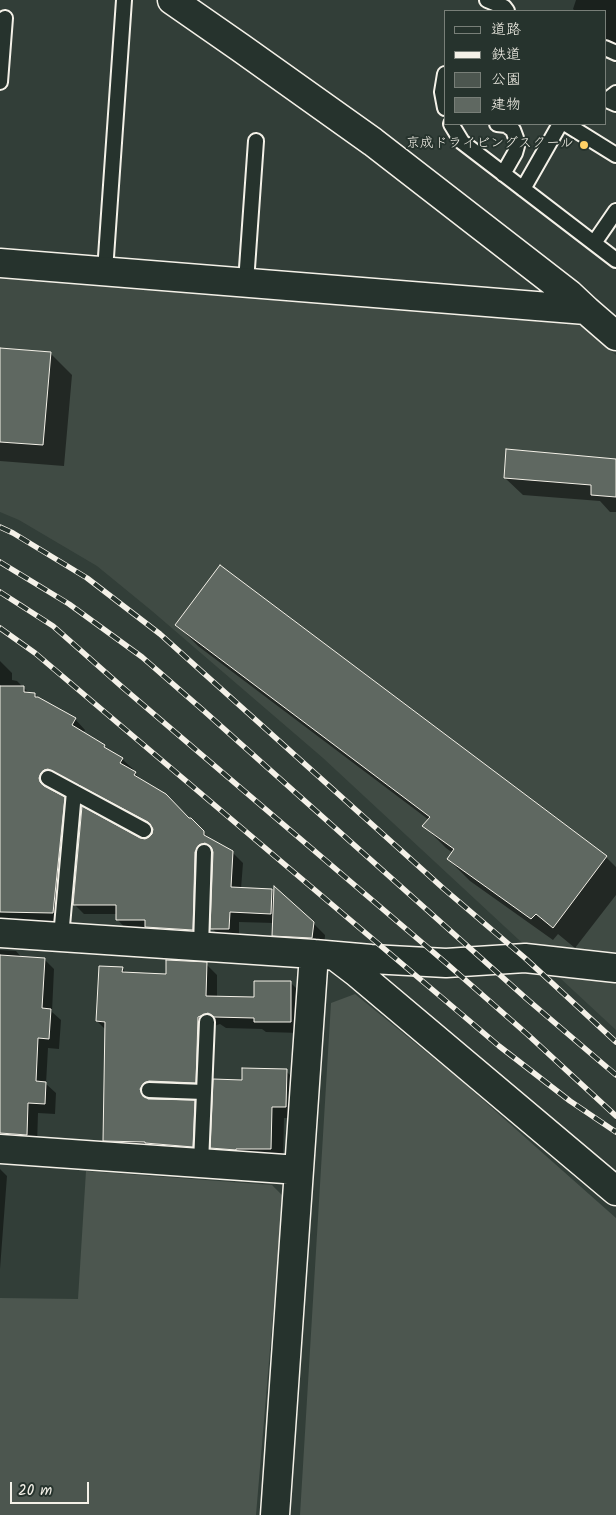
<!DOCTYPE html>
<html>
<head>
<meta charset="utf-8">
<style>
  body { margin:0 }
  #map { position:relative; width:616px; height:1515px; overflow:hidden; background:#323e38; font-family:Kalam,"Klee One",sans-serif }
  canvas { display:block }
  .legend { position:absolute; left:444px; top:10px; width:162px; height:115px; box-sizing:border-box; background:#26332d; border:1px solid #787f78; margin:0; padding:6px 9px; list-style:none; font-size:15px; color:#f4f1e8 }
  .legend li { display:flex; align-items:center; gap:10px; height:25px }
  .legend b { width:25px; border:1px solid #787f78 }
  .scale { position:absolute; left:10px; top:1482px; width:79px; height:22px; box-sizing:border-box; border:2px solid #f4f1e8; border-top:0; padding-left:6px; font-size:15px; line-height:18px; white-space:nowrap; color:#f4f1e8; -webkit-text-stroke:4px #26332d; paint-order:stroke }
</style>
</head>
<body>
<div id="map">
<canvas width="616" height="1515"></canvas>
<ul class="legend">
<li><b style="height:6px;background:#26332d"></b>道路</li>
<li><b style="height:6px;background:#f4f1e8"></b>鉄道</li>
<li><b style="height:14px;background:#4c564f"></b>公園</li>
<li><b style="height:14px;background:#5f6861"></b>建物</li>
</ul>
<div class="scale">20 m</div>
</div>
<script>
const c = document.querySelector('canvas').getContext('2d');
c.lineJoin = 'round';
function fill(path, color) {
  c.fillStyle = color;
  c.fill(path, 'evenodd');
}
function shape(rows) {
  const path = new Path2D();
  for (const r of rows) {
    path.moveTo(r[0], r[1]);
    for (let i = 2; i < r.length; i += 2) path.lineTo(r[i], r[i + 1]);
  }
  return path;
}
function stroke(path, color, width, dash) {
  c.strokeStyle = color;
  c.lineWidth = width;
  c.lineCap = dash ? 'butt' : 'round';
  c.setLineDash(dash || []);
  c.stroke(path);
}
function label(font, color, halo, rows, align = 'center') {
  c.font = font + ' Kalam,"Klee One",sans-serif';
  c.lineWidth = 4;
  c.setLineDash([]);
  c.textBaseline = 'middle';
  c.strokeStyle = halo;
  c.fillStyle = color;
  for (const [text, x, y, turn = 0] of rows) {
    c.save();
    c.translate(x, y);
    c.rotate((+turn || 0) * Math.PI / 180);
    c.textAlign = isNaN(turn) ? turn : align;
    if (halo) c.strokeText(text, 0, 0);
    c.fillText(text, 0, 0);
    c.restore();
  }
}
fill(shape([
  [0,273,572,318,616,355,616,1030,323,758,152,611,97,566,19,520,0,512]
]), '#404b44');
fill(shape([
  [355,994,457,1077,616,1218,616,1515,300,1515,331,1003],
  [86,1171,272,1185,283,1196,256,1515,0,1515,0,1298,78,1299]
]), '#4c564f');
fill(shape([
  [576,0,616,0,616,43,605,39,605,11,575,11,573,9],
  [0,349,50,353,72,375,64,466,0,461],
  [616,460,616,512,610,512,600,501,523,495,505,478],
  [220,566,606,857,616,867,616,895,575,948,558,934,553,940,470,881,448,859,453,853,446,848,424,826,429,820,198,646,176,624],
  [0,661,12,673,12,680,17,681,30,694,35,694,40,699,75,719,85,730,83,733,104,746,112,753,122,759,133,769,132,771,145,783,190,819,213,842,232,852,243,863,241,889,272,890,313,923,325,935,324,950,285,947,273,935,274,923,239,922,239,939,222,939,212,928,214,854,210,855,203,940,127,930,117,919,117,914,84,914,74,904,140,839,145,840,153,834,154,829,64,780,51,784,49,789,64,798,75,809,63,923,0,927],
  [0,950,16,951,22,958,44,959,54,969,52,1012,61,1020,59,1049,48,1048,46,1084,56,1093,55,1114,38,1113,37,1145,0,1148],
  [206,964,217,975,217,997,255,998,291,983,302,994,301,1033,266,1032,262,1029,226,1028,220,1024,209,1028,206,1093,155,1093,151,1100,194,1102,205,1113,203,1157,116,1151,105,1140,106,1030,97,1021,122,968,127,974,168,975],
  [286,1071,298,1083,298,1118,284,1118,283,1161,224,1160,212,1148,243,1081],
  [0,1169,7,1176,0,1269]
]), '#0007');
const building = shape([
  [0,348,51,352,43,445,0,442,0,348],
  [506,449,616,459,616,497,591,495,591,485,504,478,506,449],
  [220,565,607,856,553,928,536,914,531,919,447,859,454,849,422,826,430,817,175,625,220,565],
  [0,686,24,686,24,692,35,693,35,697,38,697,76,718,72,725,105,745,104,747,123,758,120,763,136,772,134,775,166,794,189,818,191,818,204,831,204,835,233,851,231,887,272,889,271,914,230,912,229,929,210,929,213,852,211,847,205,843,199,845,195,852,193,930,145,927,145,920,116,920,116,905,73,905,82,806,140,838,145,839,149,837,152,834,153,829,148,822,48,769,44,770,41,773,39,778,40,782,44,786,65,797,53,913,0,912,0,686],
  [274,886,314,922,312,938,272,936,274,886],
  [0,955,45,958,42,1008,51,1009,49,1039,38,1038,36,1081,46,1082,45,1104,28,1103,27,1135,0,1133,0,955],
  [166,960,207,962,206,996,254,997,254,981,291,981,291,1022,254,1022,254,1018,214,1017,208,1013,198,1017,196,1083,149,1081,144,1083,140,1089,142,1094,148,1099,195,1100,193,1147,145,1143,145,1142,103,1141,105,1022,96,1021,99,966,123,967,122,972,166,974,166,960],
  [242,1068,287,1069,286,1107,272,1107,271,1149,236,1149,236,1150,210,1148,213,1079,242,1080,242,1068]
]);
fill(building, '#5f6861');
stroke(building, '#f4f1e8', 1);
const service = shape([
  [487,0,504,7,507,11],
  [605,48,616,53],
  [445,74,442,92,445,108],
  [0,82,5,18],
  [616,93,607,100,616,104],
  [451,124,462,142,616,260],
  [497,124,506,125,513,130,516,138,517,146,515,153,503,174],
  [566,124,616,155],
  [523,189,560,124],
  [594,243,616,211],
  [105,271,124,0],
  [246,282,256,141],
  [48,778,144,830],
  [61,937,74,792],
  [201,946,204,852],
  [149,1090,204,1092],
  [201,1163,207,1022]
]);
const minor = shape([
  [172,0,241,48,373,142,569,294,586,310],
  [0,263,586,310,616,336],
  [0,933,314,954,371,959,446,963,525,958,616,968],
  [335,956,356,972,616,1191],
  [0,1149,299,1170],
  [275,1515,314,954]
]);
stroke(service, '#f4f1e8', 18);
stroke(minor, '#f4f1e8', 31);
stroke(service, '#26332d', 14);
stroke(minor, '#26332d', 28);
const rail = shape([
  [0,527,13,533,87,578,160,634,444,889,525,958,616,1042],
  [0,562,69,604,142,657,204,711,528,1000,616,1075],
  [0,592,53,626,121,686,446,963,527,1034,616,1116],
  [0,628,35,653,499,1046,570,1101,616,1132]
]);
stroke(rail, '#f4f1e8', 5.5);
stroke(rail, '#26332d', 4, [11]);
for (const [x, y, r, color] of [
  [584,145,5,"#ffd166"]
]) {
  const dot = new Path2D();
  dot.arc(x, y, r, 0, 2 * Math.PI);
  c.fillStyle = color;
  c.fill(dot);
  stroke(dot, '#26332d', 2);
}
label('14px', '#f4f1e8', '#26332d', [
  ["京成ドライビングスクール",574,145]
], 'right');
</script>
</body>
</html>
